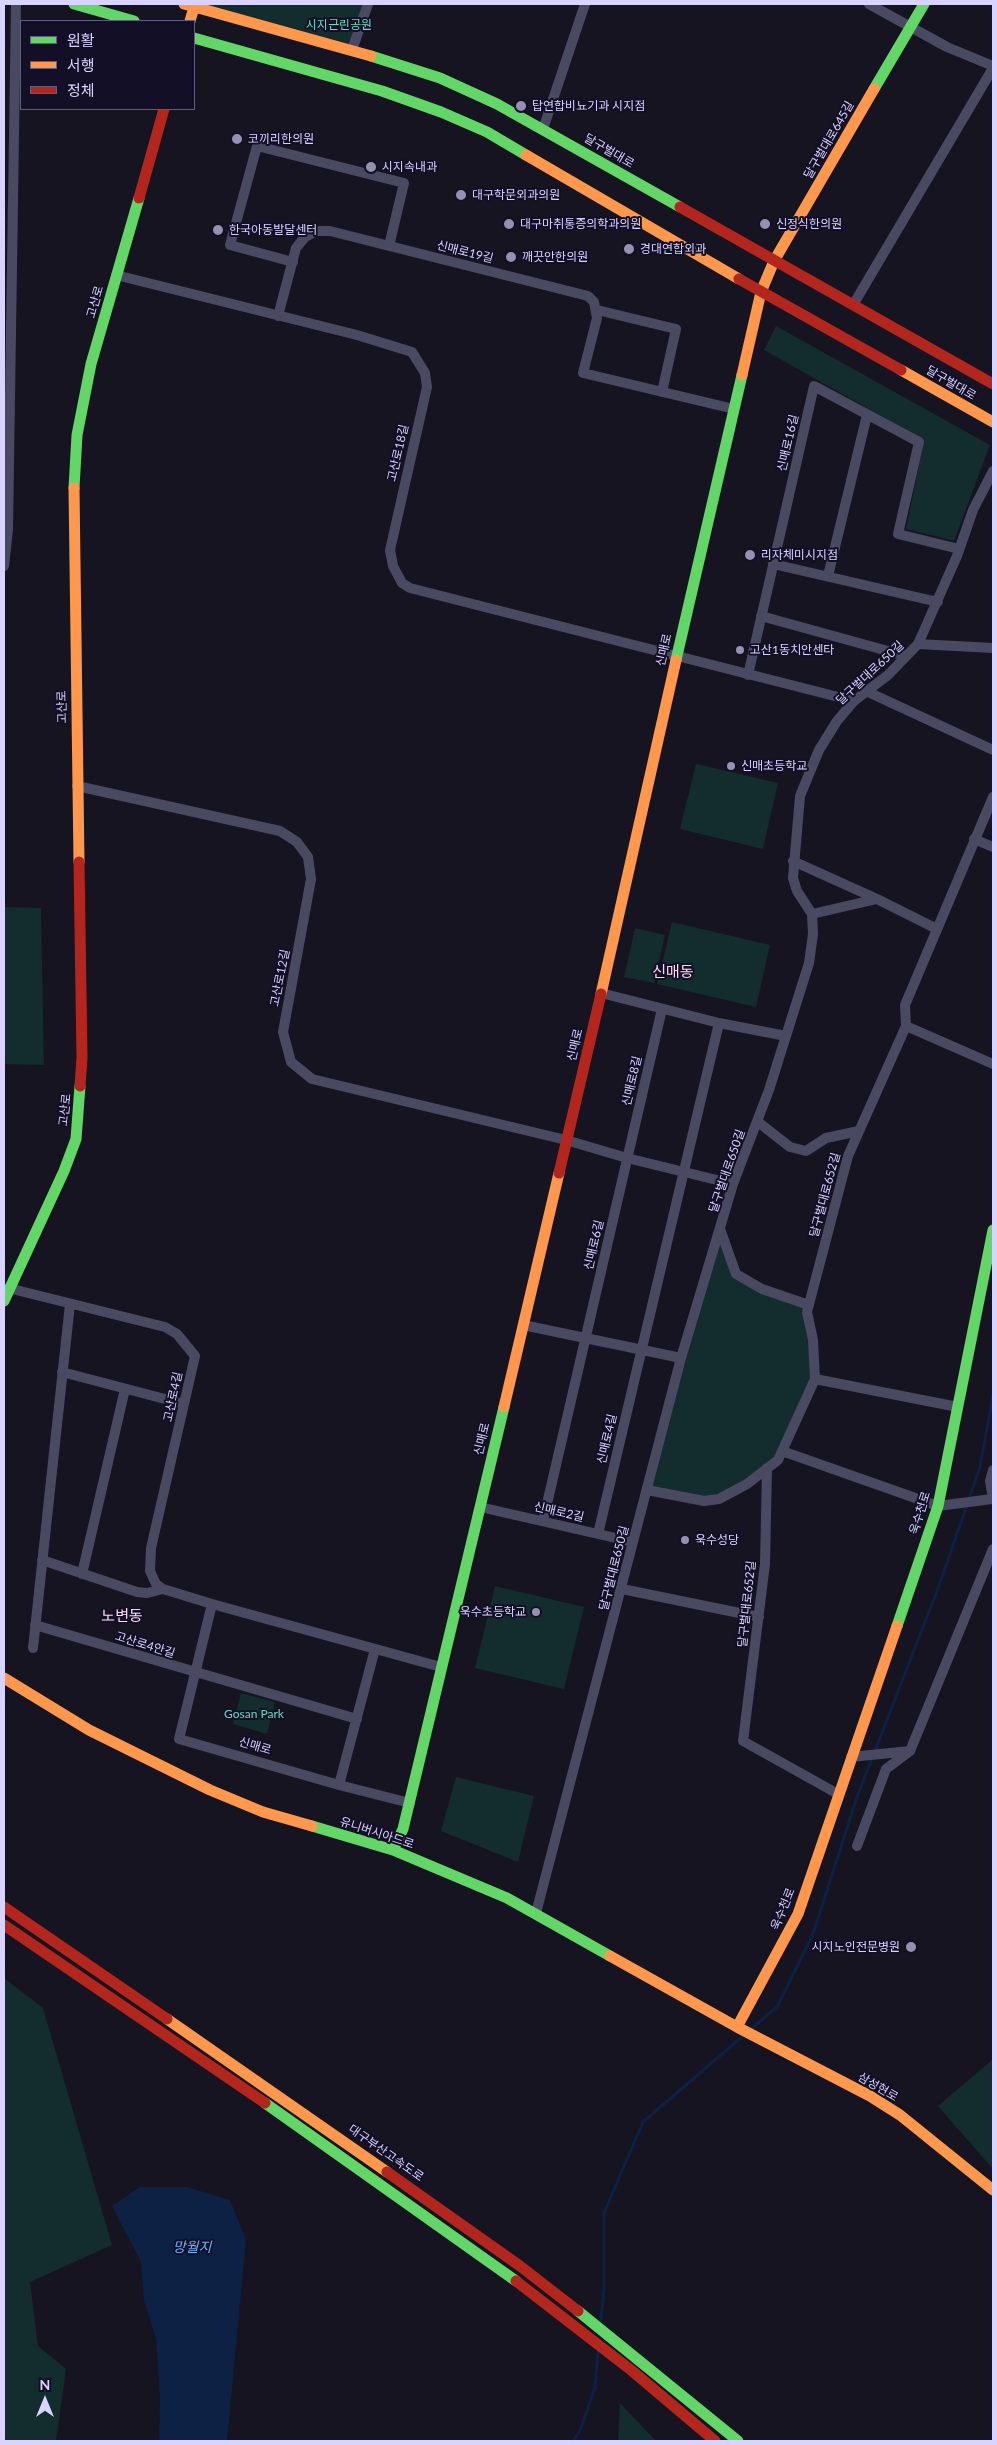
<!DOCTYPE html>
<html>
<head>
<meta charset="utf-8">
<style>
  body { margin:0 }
  #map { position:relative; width:997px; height:2445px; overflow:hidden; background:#161421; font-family:Lato,"Noto Sans KR",sans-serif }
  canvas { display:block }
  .frame { position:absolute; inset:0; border:5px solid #d9d4ff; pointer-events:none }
  .legend { position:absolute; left:20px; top:20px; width:175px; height:90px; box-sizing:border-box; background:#130f26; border:1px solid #625e7d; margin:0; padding:6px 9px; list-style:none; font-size:15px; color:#d9d4ff }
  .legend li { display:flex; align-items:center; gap:10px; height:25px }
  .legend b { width:25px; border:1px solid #625e7d }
  .north { position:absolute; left:20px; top:2375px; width:50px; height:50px; -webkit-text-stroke:4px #130f26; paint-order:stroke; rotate:0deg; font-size:14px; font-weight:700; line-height:20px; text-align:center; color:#d9d4ff }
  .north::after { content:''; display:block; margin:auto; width:18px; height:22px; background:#d9d4ff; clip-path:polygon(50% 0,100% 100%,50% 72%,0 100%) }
</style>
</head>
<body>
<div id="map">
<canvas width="997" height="2445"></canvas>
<div class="frame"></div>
<ul class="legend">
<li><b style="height:6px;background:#63d668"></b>원활</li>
<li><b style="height:6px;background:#ff974d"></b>서행</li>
<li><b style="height:6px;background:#b3261e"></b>정체</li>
</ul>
<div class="north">N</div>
</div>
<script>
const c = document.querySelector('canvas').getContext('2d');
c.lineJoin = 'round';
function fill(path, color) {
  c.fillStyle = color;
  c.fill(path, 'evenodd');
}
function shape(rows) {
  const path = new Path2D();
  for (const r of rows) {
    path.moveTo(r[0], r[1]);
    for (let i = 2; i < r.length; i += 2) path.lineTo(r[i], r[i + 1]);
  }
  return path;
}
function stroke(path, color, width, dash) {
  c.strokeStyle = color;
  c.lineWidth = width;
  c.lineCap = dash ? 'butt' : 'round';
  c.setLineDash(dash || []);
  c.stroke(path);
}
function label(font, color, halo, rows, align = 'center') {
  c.font = font + ' Lato,"Noto Sans KR",sans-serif';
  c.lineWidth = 4;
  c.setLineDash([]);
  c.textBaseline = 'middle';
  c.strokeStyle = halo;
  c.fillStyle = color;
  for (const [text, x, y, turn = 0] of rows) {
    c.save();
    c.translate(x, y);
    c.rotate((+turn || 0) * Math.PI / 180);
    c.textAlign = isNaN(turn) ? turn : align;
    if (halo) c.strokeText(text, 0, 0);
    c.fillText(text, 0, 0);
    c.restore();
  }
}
fill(shape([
  [195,4,368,4,352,50],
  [776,326,990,445,954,541,906,529,924,440,764,350],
  [696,764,778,783,763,849,680,829],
  [4,907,41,908,44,1065,4,1064],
  [672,922,770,945,756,1007,657,984],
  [635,928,665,935,654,983,624,977],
  [718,1237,736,1274,805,1303,815,1379,778,1460,719,1499,647,1490],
  [495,1586,584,1607,564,1689,475,1668],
  [241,1693,275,1702,267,1734,233,1724],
  [456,1777,534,1796,518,1862,441,1831],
  [4,1978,43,2008,112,2245,30,2282,38,2346,66,2369,56,2441,4,2441],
  [993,2059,993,2169,938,2106],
  [620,2403,656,2441,618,2441]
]), '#132c2d');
fill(shape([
  [140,2187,187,2187,230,2200,246,2240,227,2441,159,2441,160,2398,156,2338,144,2301,141,2262,112,2206]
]), '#0d2144');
stroke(shape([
  [750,2030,777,2007,813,1934,856,1800,940,1583,980,1467,993,1395],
  [601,2320,604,2287,604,2213,643,2122,743,2036],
  [573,2441,580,2431,595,2387,598,2352]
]), '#0d2144', 3);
stroke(shape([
  [869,4,947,47,993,66],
  [352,50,368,4],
  [543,129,585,4],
  [293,262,230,245,257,146,404,183,389,246],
  [116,275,357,335,412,352,425,373,427,387,390,550,393,566,402,583,410,588,854,701],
  [853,305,993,68],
  [597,310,676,329,662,392],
  [278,316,296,248,305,237,316,231,330,231,588,296,594,302,597,318,583,373,734,409],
  [773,564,938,602],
  [4,566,8,529,16,4],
  [828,576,867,415],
  [761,616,906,656],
  [918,644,993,648],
  [748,675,814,386,919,442,898,534,959,549],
  [868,692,993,750],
  [77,786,280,831,297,842,308,857,311,879,283,1032,291,1062,312,1079,566,1140,627,1158,733,1184],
  [974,839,993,847],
  [793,861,877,899],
  [812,914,877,899,937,929],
  [601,993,719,1023,786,1036],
  [906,1026,905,1005,993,797],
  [758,1122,790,1147,806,1151,826,1138,859,1131],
  [720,1229,736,1274,762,1289,809,1305],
  [8,1288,165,1327,177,1334,195,1356,151,1548,150,1571,156,1584,163,1589,212,1604,441,1667],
  [523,1325,681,1358],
  [62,1372,184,1404],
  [815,1379,958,1407],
  [782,1451,938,1506,992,1499],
  [767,1468,765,1564,743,1741,838,1794],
  [993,1470,990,1481,993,1499],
  [647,1490,704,1501,719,1499,747,1484,778,1460,815,1379,813,1340,807,1312,848,1156,906,1026,993,1064],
  [480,1507,633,1542],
  [543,1521,662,1009],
  [598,1534,719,1023],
  [42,1560,137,1592,147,1593,163,1589],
  [82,1574,125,1389],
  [622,1589,759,1617],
  [212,1604,179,1739,339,1785,410,1803],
  [35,1625,357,1719],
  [33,1648,70,1304],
  [851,1757,910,1751],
  [339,1785,375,1649],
  [857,1846,886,1769,910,1751,993,1549],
  [536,1913,681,1358,733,1184,769,1090,809,963,813,934,812,914,797,891,793,878,800,796,819,750,837,721,854,701,888,675,918,644,957,556,973,510,993,471]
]), '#4a4962', 10);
stroke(shape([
  [74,4,134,21],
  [194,38,382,91,441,112,487,132,526,155],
  [371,56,440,78,497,104,680,207],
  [874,89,924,4],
  [74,488,77,435,91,364,139,198],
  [676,660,742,375],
  [4,1301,64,1171,76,1139,80,1086],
  [897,1626,938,1506,993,1230],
  [312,1826,393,1850,507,1898,610,1956],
  [393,1850,403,1829,504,1407],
  [265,2103,516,2281],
  [578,2311,738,2441]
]), '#63d668', 11);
stroke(shape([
  [184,4,371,56],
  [190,21,195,4],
  [526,155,739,279],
  [901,370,993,422],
  [742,375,761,292,774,261,874,89],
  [74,488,79,862],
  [601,994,676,660],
  [504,1407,559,1173],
  [4,1678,89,1730,210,1790,263,1812,312,1826],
  [610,1956,737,2027,870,2096,900,2115,993,2190],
  [167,2019,387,2172],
  [737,2027,798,1914,897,1626]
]), '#ff974d', 11);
stroke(shape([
  [139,198,164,109],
  [680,207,993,384],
  [739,279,901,370],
  [79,862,82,1058,80,1086],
  [559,1173,601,994],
  [4,1907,167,2019],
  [4,1925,265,2103],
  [387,2172,520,2266,578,2311],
  [516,2281,631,2370,715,2441]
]), '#b3261e', 11);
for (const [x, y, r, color] of [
  [521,106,6,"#9591b1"],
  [237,139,6,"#9591b1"],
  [371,167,6,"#9591b1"],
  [461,195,6,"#9591b1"],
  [509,224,6,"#9591b1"],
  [765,224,6,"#9591b1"],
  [218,230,6,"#9591b1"],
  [629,249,6,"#9591b1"],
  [511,257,6,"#9591b1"],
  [750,555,6,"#9591b1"],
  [740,650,5,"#9591b1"],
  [731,766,5,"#9591b1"],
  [685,1540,5,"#9591b1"],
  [536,1612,5,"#9591b1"],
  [911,1947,6,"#9591b1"]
]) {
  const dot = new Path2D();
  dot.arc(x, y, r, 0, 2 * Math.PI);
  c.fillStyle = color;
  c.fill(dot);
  stroke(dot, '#130f26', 2);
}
label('12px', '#5fe0c0', '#130f26', [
  ["시지근린공원",339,25],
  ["Gosan Park",254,1714]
]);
label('12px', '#d9d4ff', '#130f26', [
  ["탑연합비뇨기과 시지점",532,106],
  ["코끼리한의원",248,139],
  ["시지속내과",382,167],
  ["대구학문외과의원",472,195],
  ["대구마취통증의학과의원",520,224],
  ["신정식한의원",776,224],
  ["한국아동발달센터",229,230],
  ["경대연합외과",640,249],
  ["깨끗안한의원",522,257],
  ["리자체미시지점",761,555],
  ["고산1동치안센타",750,650],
  ["신매초등학교",741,766],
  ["욱수성당",695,1540],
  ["욱수초등학교",526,1612,"right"],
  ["시지노인전문병원",900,1947,"right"]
], 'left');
label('12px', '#d9d4ff', '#130f26', [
  ["달구벌대로645길",829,140,-60],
  ["달구벌대로",609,151,30],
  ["신매로19길",465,252,14],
  ["고산로",95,302,-74],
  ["달구벌대로",951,383,30],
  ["신매로16길",788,443,-77],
  ["고산로18길",398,453,-77],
  ["신매로",664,650,-77],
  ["달구벌대로650길",870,673,-43],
  ["고산로",62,707,-91],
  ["고산로12길",280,978,-79],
  ["신매로",575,1045,-77],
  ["신매로8길",632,1081,-77],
  ["고산로",65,1110,-84],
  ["달구벌대로650길",727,1171,-71],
  ["달구벌대로652길",825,1195,-75],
  ["신매로6길",594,1245,-77],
  ["고산로4길",173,1397,-78],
  ["신매로",482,1439,-77],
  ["신매로4길",607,1439,-77],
  ["신매로2길",559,1512,13],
  ["욱수천로",920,1513,-73],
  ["달구벌대로650길",614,1568,-76],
  ["달구벌대로652길",747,1604,-84],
  ["고산로4안길",145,1645,17],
  ["신매로",255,1746,16],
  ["유니버시아드로",377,1833,18],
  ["욱수천로",783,1909,-68],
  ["삼성현로",878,2087,30],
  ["대구부산고속도로",386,2153,35]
]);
label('italic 14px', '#62b6ff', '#130f26', [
  ["망월지",192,2247]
]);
label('15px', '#ffd6f0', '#130f26', [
  ["신매동",673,972],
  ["노변동",122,1616]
]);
</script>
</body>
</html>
